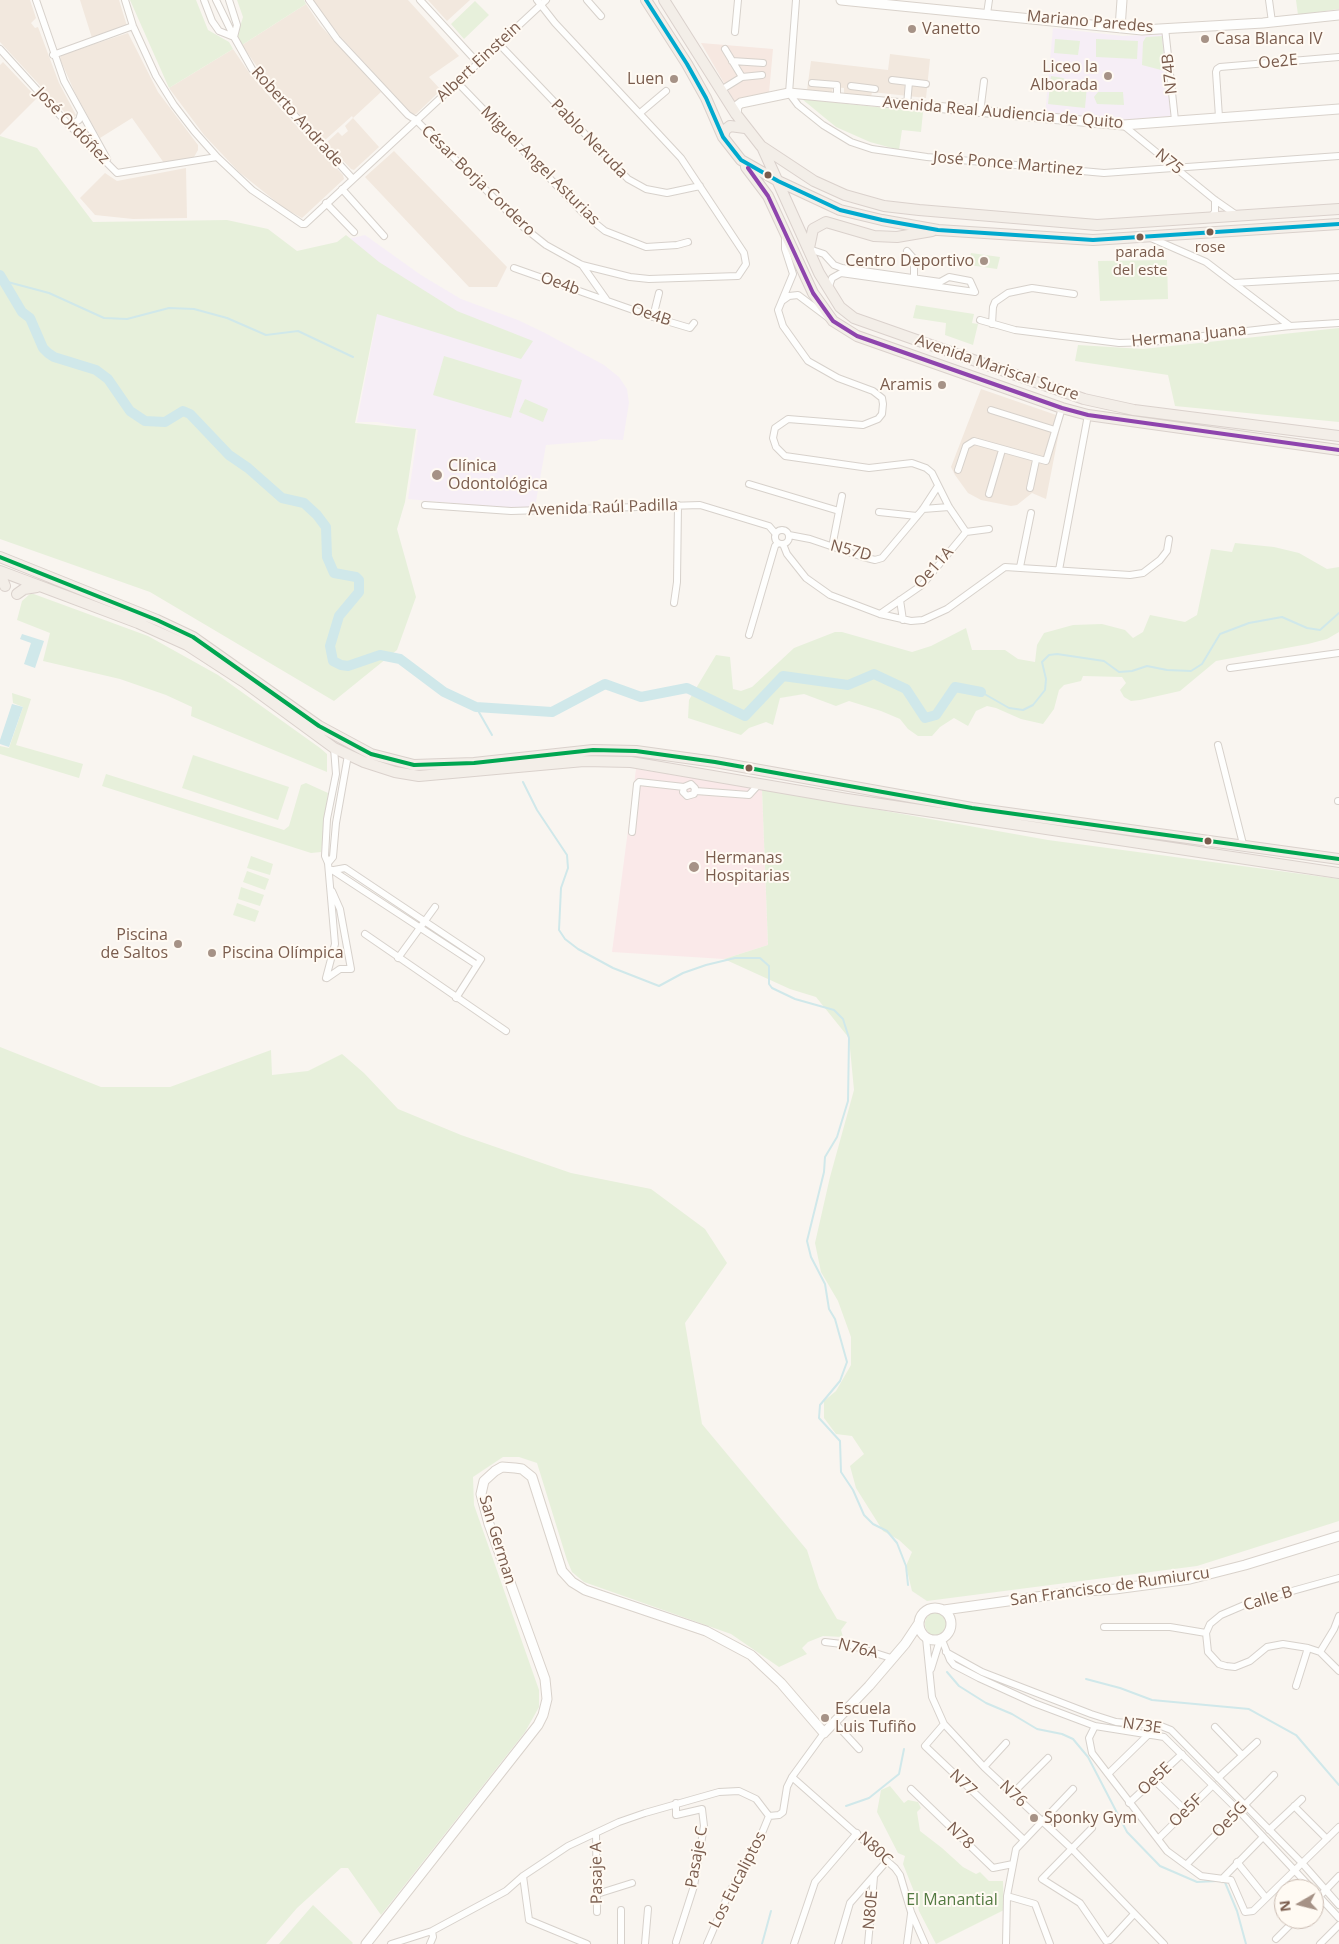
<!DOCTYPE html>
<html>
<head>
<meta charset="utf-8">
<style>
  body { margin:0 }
  #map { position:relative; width:1339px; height:1944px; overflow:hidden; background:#f9f5f0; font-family:"Open Sans",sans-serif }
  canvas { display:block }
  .north { position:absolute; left:1274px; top:1879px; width:50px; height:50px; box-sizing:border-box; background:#fffaf3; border:1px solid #cabbb1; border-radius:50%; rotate:262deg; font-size:14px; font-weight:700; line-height:20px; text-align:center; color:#7a5c4d }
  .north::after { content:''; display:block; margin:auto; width:18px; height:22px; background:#a69286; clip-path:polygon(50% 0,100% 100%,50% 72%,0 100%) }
</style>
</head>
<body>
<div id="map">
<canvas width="1339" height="1944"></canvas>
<div class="north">N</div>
</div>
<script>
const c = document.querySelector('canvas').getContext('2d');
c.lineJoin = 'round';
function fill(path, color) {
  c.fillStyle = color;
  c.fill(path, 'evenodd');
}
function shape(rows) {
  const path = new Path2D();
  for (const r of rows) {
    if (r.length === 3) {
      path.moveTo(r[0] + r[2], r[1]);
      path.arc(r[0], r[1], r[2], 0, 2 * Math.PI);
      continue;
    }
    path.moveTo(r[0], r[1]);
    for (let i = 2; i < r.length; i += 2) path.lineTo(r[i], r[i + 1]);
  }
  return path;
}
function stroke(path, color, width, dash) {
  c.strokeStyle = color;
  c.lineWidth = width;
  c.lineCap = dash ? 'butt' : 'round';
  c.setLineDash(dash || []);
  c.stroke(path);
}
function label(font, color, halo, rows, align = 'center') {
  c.font = font + ' "Open Sans",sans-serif';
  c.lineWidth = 4;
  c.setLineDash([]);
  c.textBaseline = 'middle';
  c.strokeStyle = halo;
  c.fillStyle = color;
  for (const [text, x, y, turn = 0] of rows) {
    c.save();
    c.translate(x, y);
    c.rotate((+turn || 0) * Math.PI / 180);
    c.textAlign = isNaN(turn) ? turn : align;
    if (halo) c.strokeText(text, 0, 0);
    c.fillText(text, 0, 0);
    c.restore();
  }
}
fill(shape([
  [0,0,30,0,36,18,31,23,35,28,38,27,59,83,76,115,74,118,70,118,0,42],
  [80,0,119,0,127,26,92,38],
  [313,0,408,0,459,56,429,77,441,90,416,114,412,114,337,33],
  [428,0,470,0,447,21],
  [306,4,320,25,381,92,353,118,379,147,354,170,351,169,326,143,338,132,342,136,348,131,345,126,353,118,352,116,324,141,296,111,294,112,267,81,242,45],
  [128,33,158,92,198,145,198,150,194,157,164,163,132,118,100,138,76,95,60,59,61,55],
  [233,49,250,74,278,106,343,175,344,179,302,218,284,208,239,172,204,135,169,88],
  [890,54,930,59,926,98,872,92,871,97,844,93,844,88,833,87,832,92,807,90,811,61,888,70],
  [3,62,37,98,0,135,0,65],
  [394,151,507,267,497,287,469,287,365,177],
  [186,168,187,218,133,219,95,215,80,198,105,173,117,181],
  [981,389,1062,417,1046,499,1032,493,1017,505,1011,506,981,500,968,493,955,475,951,467]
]), '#f2e8de');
fill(shape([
  [701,43,773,49,769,93,735,102]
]), '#f6e8e1');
fill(shape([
  [1053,28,1123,36,1163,34,1171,117,1118,121,1045,115],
  [365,235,421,275,461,299,518,320,545,333,604,365,619,377,627,389,629,403,623,440,601,439,596,441,546,445,535,507,494,507,408,499,418,430,377,422,357,422,376,321,348,239]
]), '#f6eef6');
fill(shape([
  [636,769,762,789,768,945,724,959,612,952]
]), '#fae9e9');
fill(shape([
  [130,0,196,0,208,30,229,42,233,49,169,88],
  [237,0,304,0,306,4,242,45,237,37,243,17],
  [1296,0,1339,0,1339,9,1298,15],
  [475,1,489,15,464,39,451,24],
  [1162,36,1165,71,1142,65,1143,42,1146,37],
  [1055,39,1080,41,1078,55,1054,53],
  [1096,39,1138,41,1137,59,1096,57],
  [1051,76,1063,78,1073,84,1087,86,1085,108,1048,104],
  [1098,92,1123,92,1124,105,1097,104,1094,97],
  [802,99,923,112,921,132,902,130,899,150,870,142,836,127],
  [0,136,37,148,93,222,227,220,268,229,297,251,337,242,346,235,379,262,457,311,533,341,521,359,377,314,355,423,416,429,405,502,397,529,416,597,397,650,334,701,150,592,0,539],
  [971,253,1000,257,997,269,969,265],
  [1167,260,1168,299,1100,301,1098,261],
  [916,305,974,314,972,323,978,324,973,345,945,335,946,323,913,318],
  [1339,328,1339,422,1175,406,1168,375,1075,361,1078,345,1143,349],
  [444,356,522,380,511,418,433,395],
  [525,399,548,409,543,422,519,412],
  [1235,543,1274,547,1299,553,1327,569,1339,567,1339,632,1327,639,1308,644,1216,661,1180,691,1140,700,1131,701,1124,697,1120,690,1126,683,1122,677,1083,676,1081,681,1064,685,1059,690,1054,709,1043,724,1021,719,996,708,987,706,976,711,968,726,954,718,940,727,932,736,918,736,908,729,900,719,881,711,849,701,836,706,804,694,780,698,773,725,766,722,749,728,741,735,688,718,689,700,716,655,730,657,733,689,741,691,752,687,794,648,835,632,842,632,912,652,931,646,966,628,972,650,1005,650,1018,659,1035,662,1037,645,1044,633,1073,625,1102,624,1125,630,1133,638,1143,632,1150,615,1185,622,1197,615,1211,549,1232,552],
  [31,593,148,636,218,675,320,748,327,754,327,772,191,716,192,707,166,695,120,679,43,661,50,633,17,620,22,601],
  [12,693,31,699,16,745,83,764,79,778,0,754,0,746,9,748,23,707,13,703],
  [193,755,289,787,278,820,182,788],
  [106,774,284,830,289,826,301,785,306,783,328,793,321,852,311,853,102,786],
  [762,789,1048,840,1339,879,1339,1521,1197,1566,927,1601,912,1591,906,1566,912,1552,899,1540,883,1531,856,1488,850,1466,864,1454,852,1436,836,1434,824,1418,824,1401,836,1391,851,1365,851,1337,838,1301,821,1272,815,1243,830,1177,854,1090,849,1038,816,997,790,989,724,959,768,945],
  [251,856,273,864,270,875,247,868],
  [247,871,269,879,265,890,243,882],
  [241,887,264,895,260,906,238,899],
  [237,903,259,911,255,922,233,915],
  [0,1047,101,1087,170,1087,271,1050,272,1075,308,1071,342,1054,364,1073,398,1109,461,1135,571,1173,651,1189,705,1229,727,1263,685,1323,702,1424,807,1550,819,1588,837,1619,847,1622,841,1630,843,1637,823,1636,808,1642,802,1648,807,1654,779,1667,731,1634,584,1582,572,1572,567,1560,537,1463,519,1457,503,1457,473,1477,474,1505,539,1690,539,1707,525,1732,381,1915,348,1868,341,1868,297,1908,266,1944,0,1944],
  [937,1624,12],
  [890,1786,904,1803,908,1800,918,1802,921,1808,917,1812,920,1831,942,1848,963,1867,976,1874,980,1872,989,1881,1003,1881,1004,1910,936,1944,919,1911,915,1894,903,1864,905,1856,898,1853,877,1812,881,1790],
  [313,1905,353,1943,352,1944,279,1944]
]), '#e7f0db');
fill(shape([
  [22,634,44,641,35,668,24,664,31,643,20,639],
  [12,704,23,707,9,747,0,744,0,740]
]), '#d0e8ea');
stroke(shape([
  [4,281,49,293,104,318,127,319,169,308,194,309,227,318,266,335,298,331,353,357],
  [981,692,1009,708,1023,710,1033,705,1045,690,1046,679,1042,662,1049,655,1057,654,1104,661,1119,672,1132,671,1147,666,1167,670,1191,671,1202,664,1220,634,1249,623,1282,617,1307,628,1320,630,1339,613],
  [476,707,492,735],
  [523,782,537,810,567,855,568,868,561,888,559,930,565,939,578,949,613,968,659,986,683,973,706,965,735,958,760,958,769,966,769,984,772,988,795,999,834,1010,843,1019,849,1038,848,1101,837,1137,825,1157,824,1172,807,1241,811,1257,825,1284,829,1309,835,1319,847,1362,840,1381,820,1405,819,1418,840,1441,841,1472,853,1490,864,1515,873,1524,887,1531,897,1543,906,1566,908,1585],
  [947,1672,959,1686,986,1703,1012,1714,1037,1729,1062,1734,1073,1739,1088,1757,1127,1832,1160,1866,1197,1882,1217,1881],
  [1086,1679,1120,1688,1152,1700,1249,1709,1296,1735,1339,1785],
  [846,1806,869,1798,899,1774,904,1749],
  [1224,1880,1237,1911,1246,1944],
  [762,1944,771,1911]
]), '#d0e8ea', 2);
stroke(shape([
  [0,275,22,312,30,318,43,348,48,353,54,357,96,370,108,379,130,411,145,421,165,422,183,411,190,414,229,455,248,468,282,498,304,503,317,515,326,527,327,557,334,573,356,577,359,580,359,592,339,616,330,646,333,661,341,665,348,666,380,655,400,659,444,692,476,707,552,712,605,684,641,697,687,688,745,716,783,676,848,685,874,674,906,689,925,718,936,715,955,687,981,692]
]), '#d0e8ea', 10);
const street = shape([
  [36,0,64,81,107,159],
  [125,0,133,26,156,76,174,105,194,131,217,157,252,190,302,224,305,224,546,0],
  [204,0,212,21,219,31,234,37,237,25,229,0],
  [216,0,234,37,252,69,353,179],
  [309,0,337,39,408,115,416,120,522,226,546,245,582,265,630,277,649,279,738,276,746,264,744,253,681,158,555,23,537,0],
  [420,0,478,63],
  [587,0,601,16],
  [796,0,789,93,798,105,823,125,851,142,872,149,927,157,1104,173,1339,156],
  [1269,0,1272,22],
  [987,14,989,0],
  [1165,28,1175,120],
  [735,32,738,0],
  [499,44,628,179,646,189,667,193,700,186],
  [0,49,67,123,117,173,217,157],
  [725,49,742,77],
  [53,55,133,26],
  [732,61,763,63],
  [892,80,926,84],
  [457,82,584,214,605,231,646,247,677,245,688,242],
  [812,83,837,85,837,98],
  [851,86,875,89],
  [721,90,742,77,762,75],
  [907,105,909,82],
  [640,113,666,91],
  [980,113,984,81],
  [1219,117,1216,72,1217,69,1220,67,1339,57],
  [67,123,74,123,79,120,81,113],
  [1123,125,1215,200,1238,216],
  [342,189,384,236],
  [326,203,354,232],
  [1210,218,1215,212,1215,200],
  [785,237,785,249,793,274,778,310,783,326,808,361,838,378,873,391,882,398,883,404,882,414,878,419,863,425,788,419,775,428,773,438,776,447,785,456,869,468,912,463,926,468,932,473,949,507,966,532],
  [1151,238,1206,262,1290,326],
  [809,249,824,254,834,265,842,268,940,282,949,277,970,281,975,292,841,273,832,278,828,289],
  [907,251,914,259,914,280],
  [582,265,606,299],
  [514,268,653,317,690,328,694,323],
  [1234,283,1339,277],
  [782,301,789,296,798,295,830,319],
  [653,317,659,293],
  [980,320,1015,330,1119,343,1151,342,1290,326,1339,323],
  [992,324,993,307,995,302,1008,293,1032,288,1074,294],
  [991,410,1055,430],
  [958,470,966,446,974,441,1046,461,1062,408],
  [749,484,839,511],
  [1030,488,1036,460],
  [989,494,1002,450],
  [425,505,511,511,700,505,769,526,775,533],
  [923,509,949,507],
  [879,512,917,516],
  [782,537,7],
  [789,535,810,539,863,557,875,560,882,558,923,509,938,486],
  [783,544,787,554,806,578,830,595,880,614,911,621,923,620,947,609,1005,567,1130,575,1143,573,1160,560,1167,551,1169,539],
  [832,547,842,496],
  [1020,567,1031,513],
  [1059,570,1088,415],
  [900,600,903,620],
  [674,603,677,582,678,505],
  [880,614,922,585,966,532,989,529],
  [749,635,775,546,778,543],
  [1230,668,1339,653],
  [1218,745,1243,844],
  [696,791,749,795,759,784],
  [1338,801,1339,801],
  [632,832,637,784,639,782,684,787,691,784,695,788,694,794,687,796,683,792,684,787],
  [328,863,333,857,336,823,348,755],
  [332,870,477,965],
  [334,870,345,868,481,959,456,998],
  [365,934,506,1031],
  [398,958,435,907],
  [326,978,335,944,328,863,325,856,327,819,336,774,334,748],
  [327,978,340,969,351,969,340,909,332,891],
  [1339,1578,1249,1603,1221,1615,1210,1624,1206,1633,1208,1652,1219,1664,1226,1666,1235,1667,1250,1661,1267,1647,1283,1644,1308,1648,1320,1652,1339,1671],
  [1104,1627,1170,1627,1206,1633],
  [926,1638,932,1697,944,1724,984,1767,1071,1848,1164,1944],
  [942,1640,950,1660,954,1665,979,1678,1034,1703,1095,1726,1164,1737,1240,1812,1312,1889],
  [825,1642,850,1645,891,1658],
  [946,1652,982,1672,1091,1714,1116,1722,1161,1726,1171,1730,1302,1863,1339,1905],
  [1320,1652,1334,1629,1339,1616],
  [931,1669,940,1640],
  [1296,1686,1308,1648],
  [835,1723,859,1749],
  [944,1724,925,1746,1024,1840],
  [1095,1726,1089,1738,1092,1753,1167,1851,1201,1876,1231,1880,1245,1912,1253,1911,1339,1827],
  [1215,1727,1242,1755],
  [984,1767,1006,1743],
  [1108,1774,1150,1733],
  [792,1777,895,1868,900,1875,911,1912,925,1944],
  [1218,1778,1257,1742],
  [1154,1780,1186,1811],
  [911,1789,993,1868,1013,1864],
  [1012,1794,1048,1758],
  [1129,1803,1182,1754],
  [1294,1806,1327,1839],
  [1092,1828,1042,1879,1080,1903,1106,1941,1110,1940,1134,1914],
  [1269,1830,1302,1799],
  [596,1833,597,1912],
  [1159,1838,1213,1785],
  [1237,1862,1266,1898],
  [1186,1865,1274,1775],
  [523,1876,529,1920,587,1944],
  [1222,1879,1263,1837],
  [1314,1891,1339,1918],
  [597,1894,632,1883],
  [1007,1896,1035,1904,1050,1944],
  [1314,1902,1339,1876],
  [621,1910,621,1944],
  [1276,1939,1296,1919],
  [676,1942,694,1886,704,1826,702,1809,676,1815,676,1803],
  [391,1944,432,1931,506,1891,523,1876,568,1846,619,1822,645,1813,719,1792,739,1791,756,1799,769,1816,779,1815,783,1812,787,1787,792,1777,824,1733],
  [430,1944,433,1937,432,1931],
  [645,1944,648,1909],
  [707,1944,729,1893,760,1838,769,1816],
  [794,1944,815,1882,857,1833],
  [838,1944,850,1903,886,1862],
  [868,1944,874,1877],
  [907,1944,911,1914],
  [1006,1944,1007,1896,1016,1849,1073,1789],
  [1320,1944,1339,1925]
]);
const secondary = shape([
  [841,0,1142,30,1263,23,1339,15],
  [1120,28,1122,0],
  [736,114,737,106,741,103,789,93,1123,125,1339,109],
  [935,1624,16],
  [944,1610,1072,1592,1115,1589,1190,1579,1245,1565,1339,1536],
  [366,1944,538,1725,543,1715,547,1699,545,1679,489,1524,481,1494,484,1481,495,1471,502,1467,515,1468,522,1469,532,1477,562,1571,572,1582,585,1590,706,1631,751,1655,781,1683,824,1733,869,1686,905,1644,919,1623]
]);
const primary = shape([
  [646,0,687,64,706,98,723,137,741,160,778,181,840,210,882,220,938,230,1093,240,1339,224],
  [664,0,736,114,761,146,814,181,845,195,884,206,919,210,1097,225,1339,209],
  [723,137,725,130,730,126,745,128],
  [763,149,819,273,840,307,854,318,1084,399,1134,410,1339,436],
  [746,167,768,196,813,293,833,321,857,336,1062,408,1088,415,1339,450],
  [809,248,813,229,826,222,874,236,897,237,932,231],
  [0,557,157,620,193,637,319,726,371,754,414,765,474,763,593,750,636,751,715,762,972,808,1339,859],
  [0,571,138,623,187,645,244,682,334,748,364,762,395,772,419,776,584,761,631,762,847,799,1339,873],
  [0,574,5,586],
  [17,594,24,589,37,587]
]);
stroke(street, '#d7d1cb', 8);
stroke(secondary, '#d9d2cb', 11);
stroke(primary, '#dad1cc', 12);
stroke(street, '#fefefd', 6);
stroke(secondary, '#fefefd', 9);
stroke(primary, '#f3eee8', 10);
stroke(shape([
  [646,0,687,64,706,98,723,137,741,160,778,181,840,210,882,220,938,230,1093,240,1339,224]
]), '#00a9ce', 4);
stroke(shape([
  [0,557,157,620,193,637,319,726,371,754,414,765,474,763,593,750,636,751,715,762,972,808,1339,859]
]), '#00a651', 4);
stroke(shape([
  [748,168,768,196,813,293,833,321,857,336,1062,408,1088,415,1339,450]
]), '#8e44ad', 4);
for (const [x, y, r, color] of [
  [912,29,5,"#a69286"],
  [1205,39,5,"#a69286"],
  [1108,76,5,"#a69286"],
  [674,79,5,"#a69286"],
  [768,175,4.5,"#7a5c4d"],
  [1210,232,4.5,"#7a5c4d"],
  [1140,237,4.5,"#7a5c4d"],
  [984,261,5,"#a69286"],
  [942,385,5,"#a69286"],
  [437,475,6,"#a69286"],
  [749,768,4.5,"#7a5c4d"],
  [1208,841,4.5,"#7a5c4d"],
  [694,867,6,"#a69286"],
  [178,944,5,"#a69286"],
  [212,953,5,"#a69286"],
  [825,1718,5,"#a69286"],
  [1034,1818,5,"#a69286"]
]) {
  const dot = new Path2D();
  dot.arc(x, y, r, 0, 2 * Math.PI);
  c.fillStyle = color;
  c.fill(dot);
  stroke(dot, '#fffaf3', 2);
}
label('15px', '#7a5c4d', '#fffaf3', [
  ["rose",1210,248],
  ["parada",1140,253],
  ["del este",1140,271]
]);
label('16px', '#7a5c4d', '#fffaf3', [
  ["Mariano Paredes",1090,22,5],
  ["Albert Einstein",479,62,-43],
  ["Oe2E",1278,62,-5],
  ["N74B",1170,74,-96],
  ["Avenida Real Audiencia de Quito",1003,113,5],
  ["Roberto Andrade",297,117,48],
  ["José Ordóñez",72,126,46],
  ["Pablo Neruda",589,139,46],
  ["N75",1169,162,39],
  ["José Ponce Martinez",1008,164,5],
  ["Miguel Angel Asturias",540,166,45],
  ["César Borja Cordero",478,181,44],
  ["Oe4b",560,284,19],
  ["Oe4B",651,315,18],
  ["Hermana Juana",1189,336,-6],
  ["Avenida Mariscal Sucre",997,368,19],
  ["Avenida Raúl Padilla",603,508,-2],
  ["N57D",851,551,15],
  ["Oe11A",934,568,-48],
  ["San German",497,1540,73],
  ["San Francisco de Rumiurcu",1110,1587,-8],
  ["Calle B",1268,1599,-17],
  ["N76A",858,1649,14],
  ["N73E",1142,1726,8],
  ["Oe5E",1155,1779,-43],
  ["N77",963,1783,43],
  ["N76",1013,1794,43],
  ["Oe5F",1186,1811,-44],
  ["Oe5G",1230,1820,-46],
  ["N78",960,1836,44],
  ["N80C",875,1849,43],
  ["Pasaje C",697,1857,-80],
  ["Pasaje A",597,1873,-91],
  ["Los Eucaliptos",738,1880,-63],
  ["N80E",871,1910,-85]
]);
label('16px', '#7a5c4d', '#fffaf3', [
  ["Vanetto",922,29],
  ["Casa Blanca IV",1215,39],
  ["Liceo la",1098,67,"right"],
  ["Alborada",1098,85,"right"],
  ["Luen",664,79,"right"],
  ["Centro Deportivo",974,261,"right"],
  ["Aramis",932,385,"right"],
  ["Clínica",448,466],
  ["Odontológica",448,484],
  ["Hermanas",705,858],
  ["Hospitarias",705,876],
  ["Piscina",168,935,"right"],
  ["de Saltos",168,953,"right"],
  ["Piscina Olímpica",222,953],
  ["Escuela",835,1709],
  ["Luis Tufiño",835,1727],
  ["Sponky Gym",1044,1818]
], 'left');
label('16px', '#537a41', '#fffaf3', [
  ["El Manantial",952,1900]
]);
</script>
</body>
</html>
